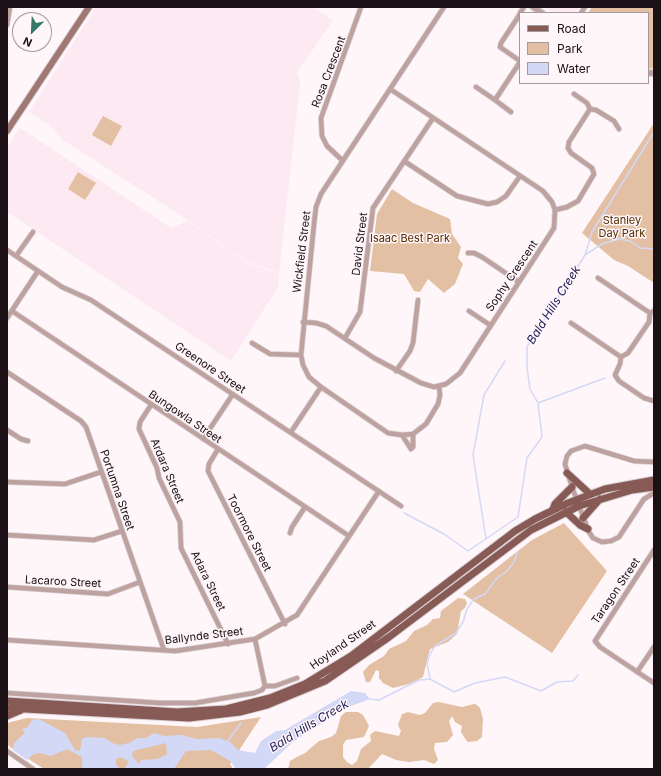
<!DOCTYPE html>
<html>
<head>
<meta charset="utf-8">
<style>
  body { margin:0 }
  #map { position:relative; width:661px; height:776px; overflow:hidden; background:#fef6f9; font-family:Inter,sans-serif }
  canvas { display:block }
  .frame { position:absolute; inset:0; border:8px solid #1c0f15; pointer-events:none }
  .legend { position:absolute; left:519px; top:12px; width:130px; height:72px; box-sizing:border-box; background:#fef6f9; border:1px solid #a49a9e; margin:0; padding:5px 7px; list-style:none; font-size:12px; color:#1c0f15 }
  .legend li { display:flex; align-items:center; gap:8px; height:20px }
  .legend b { width:20px; border:1px solid #a49a9e }
  .north { position:absolute; left:12px; top:12px; width:40px; height:40px; box-sizing:border-box; background:#fef6f9; border:1px solid #a49a9e; border-radius:50%; rotate:204deg; font-size:11px; font-weight:700; line-height:16px; text-align:center; color:#1c0f15 }
  .north::after { content:''; display:block; margin:auto; width:14px; height:18px; background:#367868; clip-path:polygon(50% 0,100% 100%,50% 72%,0 100%) }
</style>
</head>
<body>
<div id="map">
<canvas width="661" height="776"></canvas>
<div class="frame"></div>
<ul class="legend">
<li><b style="height:5px;background:#885a56"></b>Road</li>
<li><b style="height:11px;background:#e3c0a4"></b>Park</li>
<li><b style="height:11px;background:#d4d8f7"></b>Water</li>
</ul>
<div class="north">N</div>
</div>
<script>
const c = document.querySelector('canvas').getContext('2d');
c.lineJoin = 'round';
function fill(path, color) {
  c.fillStyle = color;
  c.fill(path, 'evenodd');
}
function shape(rows) {
  const path = new Path2D();
  for (const r of rows) {
    path.moveTo(r[0], r[1]);
    for (let i = 2; i < r.length; i += 2) path.lineTo(r[i], r[i + 1]);
  }
  return path;
}
function stroke(path, color, width, dash) {
  c.strokeStyle = color;
  c.lineWidth = width;
  c.lineCap = dash ? 'butt' : 'round';
  c.setLineDash(dash || []);
  c.stroke(path);
}
function label(font, color, halo, rows, align = 'center') {
  c.font = font + ' Inter,sans-serif';
  c.lineWidth = 3;
  c.setLineDash([]);
  c.textBaseline = 'middle';
  c.strokeStyle = halo;
  c.fillStyle = color;
  for (const [text, x, y, turn = 0] of rows) {
    c.save();
    c.translate(x, y);
    c.rotate((+turn || 0) * Math.PI / 180);
    c.textAlign = isNaN(turn) ? turn : align;
    if (halo) c.strokeText(text, 0, 0);
    c.fillText(text, 0, 0);
    c.restore();
  }
}
fill(shape([
  [96,7,313,7,333,21,297,72,300,83,279,273,245,261,188,220,63,140,48,124,29,112],
  [544,7,579,7,575,13,553,13],
  [20,128,171,228,188,221,245,262,279,274,278,287,231,361,7,212,7,147]
]), '#fce9f1');
fill(shape([
  [592,7,654,7,654,68,648,69,648,13,588,13],
  [103,116,122,126,111,146,92,135],
  [654,123,654,283,628,266,614,260,582,233],
  [78,172,96,183,85,200,68,189],
  [392,189,413,203,450,219,452,234,461,247,458,258,463,264,455,284,444,293,428,279,420,292,414,291,404,274,370,271,377,214],
  [564,523,607,571,552,653,463,594,532,540],
  [458,598,465,599,467,603,465,608,461,611,457,634,448,642,430,649,423,677,409,684,393,688,383,683,379,678,379,671,376,670,370,682,366,682,363,672,369,665,384,656,389,649,406,641,414,631,427,625,433,619,440,618,441,611],
  [439,702,462,707,474,704,477,705,480,708,483,719,482,737,477,741,468,742,466,740,461,732,462,726,455,722,452,716,449,721,453,735,447,742,435,743,434,749,438,760,434,764,424,760,409,762,396,760,382,754,368,769,288,769,290,761,295,758,305,753,319,741,331,737,336,733,341,716,346,712,358,712,363,715,369,726,364,737,346,740,343,745,343,757,347,762,352,765,357,761,361,749,371,741,370,735,375,731,399,736,401,731,398,725,402,714,408,712,420,715,425,713,433,703],
  [261,717,230,764,233,769,44,769,10,747,7,743,7,723,27,718,197,727]
]), '#e3c0a4');
fill(shape([
  [351,691,365,693,370,699,343,709,293,742,265,768,236,769,230,761,211,750,186,751,174,769,124,769,129,762,121,757,116,759,116,764,117,767,123,769,85,769,82,767,82,757,67,749,51,756,39,753,32,755,27,760,13,750,14,743,25,733,22,729,28,727,32,720,39,719,65,733,75,750,80,751,82,739,87,737,105,738,112,743,120,745,129,743,138,738,146,738,154,733,164,736,182,735,197,739,220,738,231,743,238,750,255,753,261,741,276,731,285,730],
  [166,743,167,754,158,759,141,760,139,764,132,756,133,751]
]), '#d4d8f7');
stroke(shape([
  [585,255,592,232,654,132],
  [538,403,605,378],
  [404,513,444,534,468,551,518,517,527,458,542,437,538,403,530,389,527,368,527,347,585,255,602,244,619,239,630,241,640,248,653,249],
  [486,539,473,455,484,395,505,361],
  [430,679,454,692,475,683,505,677,541,691,557,682,573,681,578,675],
  [369,699,379,700,419,680,430,679,427,663,431,652,435,646,456,633,463,622,467,609,474,599,485,594,497,578,507,571,514,562,518,551],
  [227,742,241,723]
]), '#d4d8f7', 1.5);
const minor = shape([
  [520,13,524,7],
  [581,13,585,7],
  [520,14,501,43,500,47,520,61],
  [7,25,10,7],
  [476,87,495,100],
  [590,109,596,110,614,121,619,129],
  [511,112,495,100,520,62],
  [342,160,327,146,322,136,321,118,361,7],
  [404,161,457,196,488,204,497,202,506,196,520,176],
  [555,210,567,207,578,201,594,174,592,168,571,153,568,148,569,142,590,109,587,103,574,94],
  [7,250,62,287,91,300,401,506],
  [468,253,474,253,482,257,519,282],
  [16,256,33,232],
  [598,278,650,313],
  [12,311,349,536],
  [469,311,490,325],
  [654,311,650,313,649,322,628,353,621,357,620,364,615,375,619,381,644,398,654,401],
  [7,318,38,271],
  [303,322,316,323,326,326,374,358,421,383,434,387,446,384,460,373,554,228,555,210,552,202,543,191,390,89],
  [571,323,621,357],
  [345,338,360,312,373,208,433,118],
  [252,343,270,354,301,355],
  [396,371,410,351,413,343,418,300],
  [7,372,81,421,86,427,164,650],
  [439,386,440,395,438,404,426,424,413,434,402,435,388,433,321,387,309,377,303,365,301,355,314,224,316,207,321,194,444,7],
  [151,405,140,422,139,429,157,468,159,478,180,522,181,548,228,644],
  [7,430,21,439,28,441],
  [291,432,321,387],
  [402,435,411,449,413,447,413,434],
  [203,439,233,394],
  [218,449,209,464,208,471,285,624],
  [654,462,634,461,585,446,571,451,567,456,565,464,572,487,589,532,593,538,602,542,611,541,619,537,644,499,654,493],
  [7,482,65,484,101,472],
  [290,533,292,527,305,507],
  [7,535,94,540,122,531],
  [654,550,595,641,600,647,654,683],
  [7,587,108,594,140,582],
  [255,639,265,686],
  [7,640,175,651,255,639,297,615,379,491],
  [637,672,654,647],
  [7,693,160,703,195,703,254,693,262,690,265,686,275,686,297,678],
  [7,751,33,769]
]);
const tertiary = shape([
  [533,7,542,13],
  [648,73,654,73]
]);
const secondary = shape([
  [7,131,89,7]
]);
const primary = shape([
  [567,473,590,494],
  [553,509,555,504,572,487],
  [566,512,580,525,588,529],
  [583,518,600,499],
  [7,701,177,712,226,709,270,698,305,684,351,656,515,531,535,519,568,503,605,489,654,480],
  [7,708,189,718,240,712,267,705,325,681,389,637,531,530,579,506,632,490,654,487],
  [7,716,21,710]
]);
stroke(minor, '#dad1d5', 6);
stroke(tertiary, '#dad1d5', 8);
stroke(secondary, '#dad1d5', 8);
stroke(primary, '#dad1d5', 9);
stroke(minor, '#bda29f', 4.5);
stroke(tertiary, '#bda29f', 5.5);
stroke(secondary, '#9f7874', 6);
stroke(primary, '#885a56', 7);
label('11px', '#1c0f15', '#fef6f9', [
  ["Rosa Crescent",329,72,-69],
  ["David Street",360,244,-83],
  ["Wickfield Street",302,252,-83],
  ["Sophy Crescent",512,276,-56],
  ["Greenore Street",210,368,34],
  ["Bungowla Street",185,417,34],
  ["Ardara Street",167,471,67],
  ["Portumna Street",117,490,71],
  ["Toormore Street",249,533,63],
  ["Adara Street",208,581,64],
  ["Lacaroo Street",63,582,3],
  ["Taragon Street",616,591,-56],
  ["Ballynde Street",204,636,-7],
  ["Hoyland Street",343,645,-35]
]);
label('11px', '#572c00', '#fef6f9', [
  ["Stanley",622,221],
  ["Day Park",622,234],
  ["Isaac Best Park",410,239]
]);
label('italic 12px', '#25225d', '#fef6f9', [
  ["Bald Hills Creek",554,305,-58],
  ["Bald Hills Creek",309,726,-31]
]);
</script>
</body>
</html>
